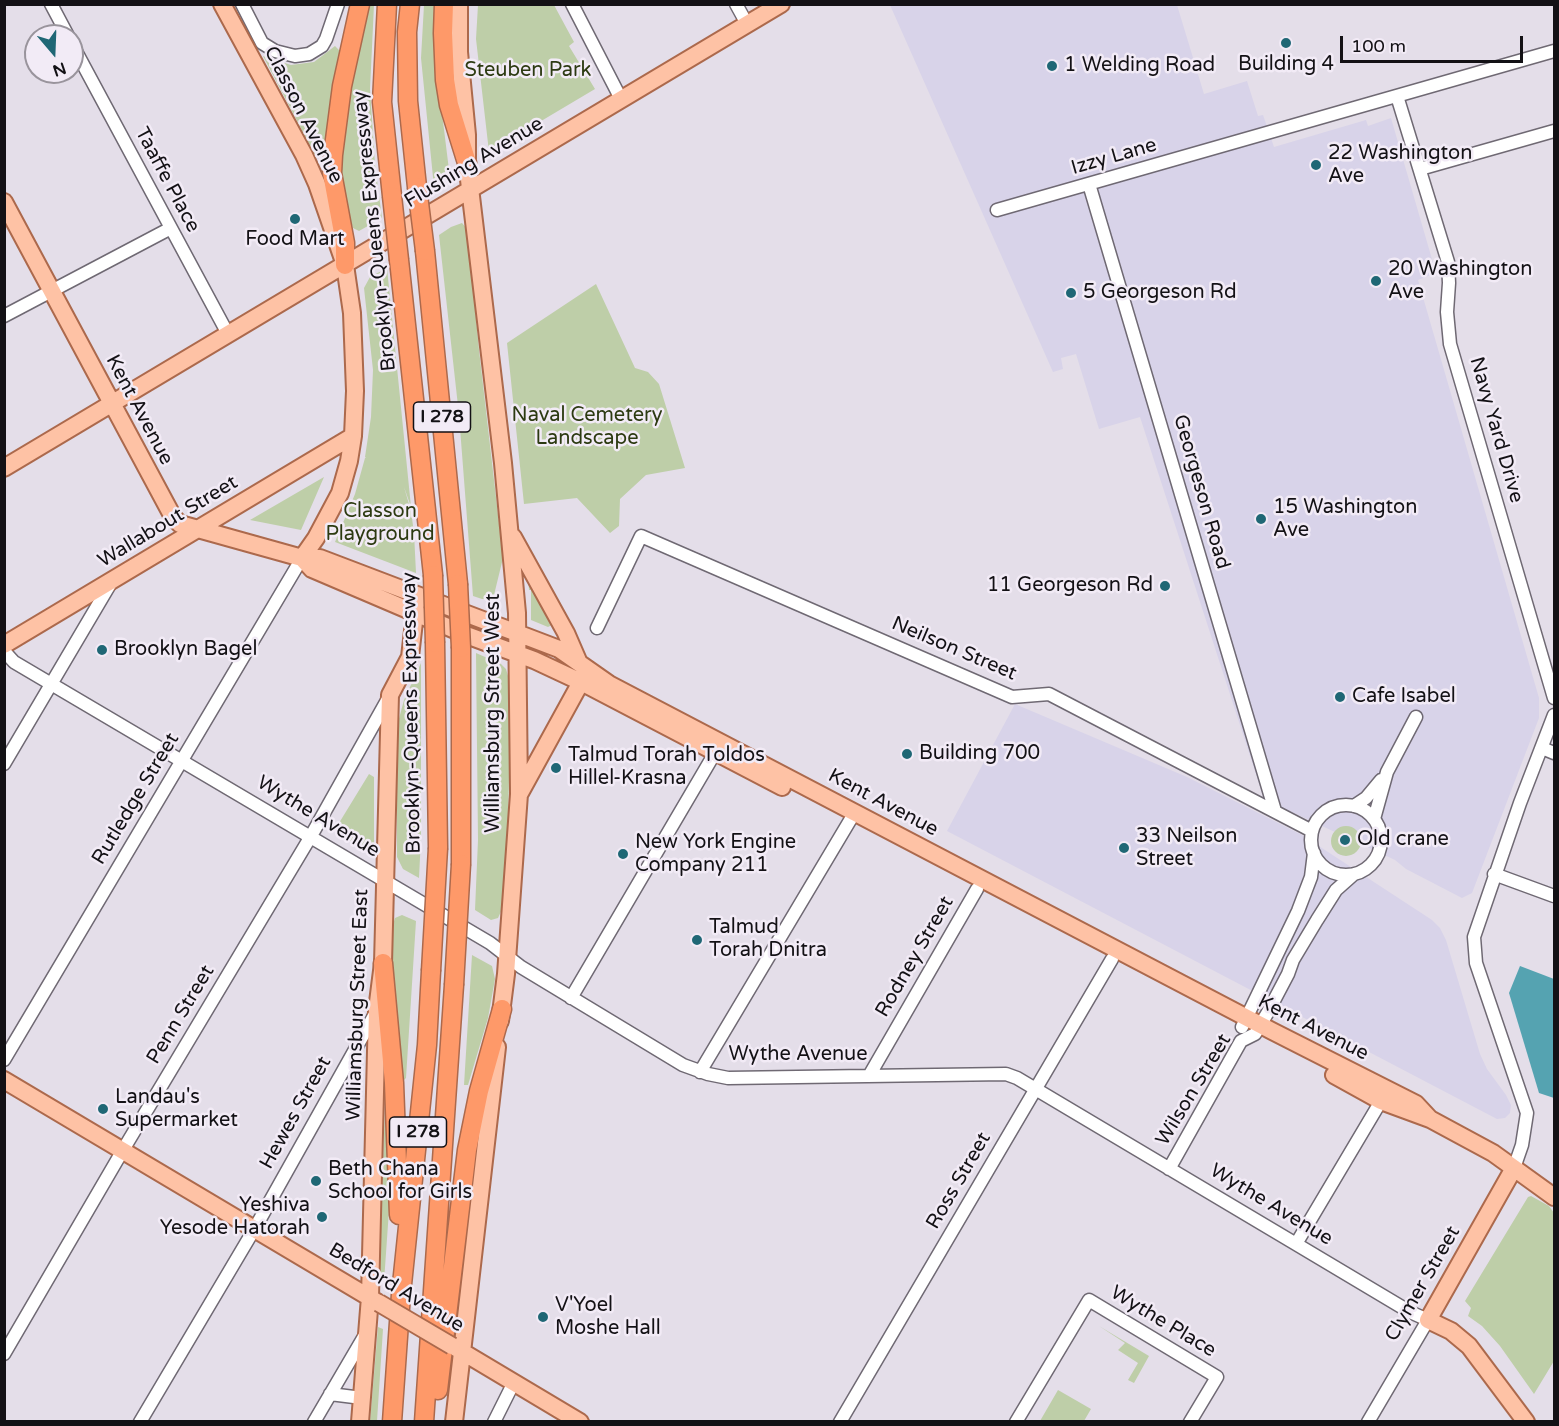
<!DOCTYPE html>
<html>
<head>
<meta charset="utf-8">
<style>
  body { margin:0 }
  #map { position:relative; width:1559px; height:1426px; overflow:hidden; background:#e4dee9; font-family:"Varela Round",sans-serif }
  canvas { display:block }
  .frame { position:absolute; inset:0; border:6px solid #131115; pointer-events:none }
  .north { position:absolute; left:24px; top:24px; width:60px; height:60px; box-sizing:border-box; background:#f2ebf6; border:2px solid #99949c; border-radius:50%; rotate:161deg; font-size:16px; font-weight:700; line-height:24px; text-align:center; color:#131115 }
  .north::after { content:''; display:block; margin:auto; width:21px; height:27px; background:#1f6775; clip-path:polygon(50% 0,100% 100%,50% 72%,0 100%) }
  .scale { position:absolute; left:1340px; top:36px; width:183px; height:27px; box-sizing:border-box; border:3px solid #131115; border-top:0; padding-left:8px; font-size:18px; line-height:21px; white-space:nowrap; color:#131115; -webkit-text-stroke:4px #f2ebf6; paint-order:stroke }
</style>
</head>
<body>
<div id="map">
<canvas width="1559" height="1426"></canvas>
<div class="frame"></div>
<div class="north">N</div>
<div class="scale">100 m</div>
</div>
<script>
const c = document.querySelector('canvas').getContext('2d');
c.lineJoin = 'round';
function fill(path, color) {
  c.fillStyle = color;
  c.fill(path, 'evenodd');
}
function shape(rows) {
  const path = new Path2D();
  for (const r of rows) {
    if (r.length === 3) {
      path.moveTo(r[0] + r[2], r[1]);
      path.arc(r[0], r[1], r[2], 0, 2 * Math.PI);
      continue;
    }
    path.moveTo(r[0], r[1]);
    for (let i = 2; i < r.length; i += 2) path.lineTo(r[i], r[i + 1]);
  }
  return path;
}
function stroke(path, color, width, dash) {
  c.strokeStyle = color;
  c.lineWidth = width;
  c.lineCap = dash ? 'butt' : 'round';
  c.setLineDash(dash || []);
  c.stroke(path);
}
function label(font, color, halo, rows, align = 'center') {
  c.font = font + ' "Varela Round",sans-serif';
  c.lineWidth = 5;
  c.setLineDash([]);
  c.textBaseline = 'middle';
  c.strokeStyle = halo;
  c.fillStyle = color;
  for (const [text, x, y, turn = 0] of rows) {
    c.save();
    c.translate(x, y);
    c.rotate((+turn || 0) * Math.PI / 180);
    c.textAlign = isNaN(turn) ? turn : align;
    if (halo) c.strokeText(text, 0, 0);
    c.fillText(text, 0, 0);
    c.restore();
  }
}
fill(shape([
  [890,5,1177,5,1204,94,1247,81,1258,116,1263,115,1274,147,1366,120,1368,126,1391,118,1436,273,1418,280,1539,698,1539,718,1472,893,1462,898,1406,869,1395,860,1264,799,1140,417,1099,429,1076,354,1061,358,1063,369,1053,372],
  [1015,704,1187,777,1302,835,1432,920,1440,928,1446,940,1480,1054,1487,1069,1506,1095,1511,1105,1510,1113,1505,1118,1497,1119,947,831]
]), '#d8d3e9');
fill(shape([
  [366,5,374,5,370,89,375,165,382,218,359,231,353,228,339,186,339,145],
  [424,5,438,5,439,89,449,170,445,171,445,178,441,184,434,187,421,58],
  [478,5,554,5,574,42,569,46,595,89,489,152,476,39],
  [335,46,341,52,322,155,315,155,263,56,291,65,314,62],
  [462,223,468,230,479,350,503,558,494,595,489,599,482,599,473,596,459,415,439,235,451,227],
  [387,268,411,507,404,487,411,511,414,533,416,573,335,542,355,494,365,458,366,458,365,457,371,417,373,370,364,288,370,277],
  [596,284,635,368,648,372,659,384,685,468,646,475,620,499,619,526,610,533,577,498,524,504,507,343],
  [324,477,301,530,250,520],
  [528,577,552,625,548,627,531,620,531,590,529,590],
  [476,653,501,664,506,669,509,679,510,740,508,820,503,907,498,918,491,920,475,910,478,840],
  [421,663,421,837,419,878,403,869,397,857,397,726,404,700],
  [369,774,374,777,374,848,369,852,339,834,339,823],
  [1346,841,15],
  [402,915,416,921,406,1078,404,1080,400,1076,392,990,392,928,395,918],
  [472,955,492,966,495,979,488,1018,468,1085,464,1085],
  [388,1104,389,1144,389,1210,384,1282,379,1278,385,1105],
  [1531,1196,1549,1206,1554,1213,1554,1361,1534,1394,1500,1346,1482,1326,1468,1316,1471,1308,1465,1301,1528,1197],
  [1099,1326,1149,1356,1134,1383,1128,1380,1138,1363,1118,1350,1125,1343],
  [378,1327,383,1329,377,1421,370,1421],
  [1058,1390,1091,1409,1084,1421,1040,1421]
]), '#becea8');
fill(shape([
  [1520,966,1554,979,1554,1098,1539,1093,1509,993]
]), '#55a3b1');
const minor = shape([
  [51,4,68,36],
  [242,4,262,43,275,51,295,56,309,54,322,46,326,39,338,4],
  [572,4,621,99],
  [736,4,747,24],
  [72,44,228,334],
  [1397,96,1448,262,1449,283,1447,312,1450,344,1554,698],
  [1420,169,1554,131],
  [1089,184,1275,811],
  [997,210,1554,51],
  [4,316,171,228],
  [597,628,641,536,1012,697,1049,694,1312,831],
  [4,651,14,662,490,943,521,967,683,1065,708,1074,728,1078,1006,1074,1017,1078,1296,1244,1410,1312,1428,1320,1368,1422],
  [1542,748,1554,753],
  [4,764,112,581],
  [1346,840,35],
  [1354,806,1366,798,1381,780],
  [1374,819,1387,772,1416,717],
  [1494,874,1554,896],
  [571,998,719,746],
  [1242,1027,1298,911,1311,877,1314,853],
  [4,1060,302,558],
  [700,1072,855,812],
  [869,1076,977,889],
  [1514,1168,1522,1145,1527,1113,1476,963,1474,937,1520,803,1554,715],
  [1169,1169,1241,1041,1255,1034,1268,1012,1288,974,1293,960,1317,920,1336,890,1354,874],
  [1296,1244,1381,1101],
  [4,1354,123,1150,311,836,389,697],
  [330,1394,362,1398],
  [140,1422,255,1228,375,1014],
  [314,1422,365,1335],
  [494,1422,514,1382],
  [840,1422,1112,959],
  [1016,1422,1089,1300,1217,1377,1190,1422]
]);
const major = shape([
  [222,4,304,155,317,184,345,265,352,313,355,391,353,436,349,461,340,493,316,538,302,558],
  [459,4,459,52,467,135,467,163,503,463,517,613,519,794,506,974,500,1021],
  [4,202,173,517,180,524,302,558,320,558,559,649,609,684,1272,1031,1416,1104,1430,1119],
  [4,468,781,4],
  [513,537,566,633,579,663],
  [302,558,312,569,469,636,534,660,581,682,782,787],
  [4,645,353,436],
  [520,793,581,682],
  [1334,1075,1381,1101,1430,1119,1493,1153,1554,1197],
  [4,1080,377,1302],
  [1514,1168,1428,1320,1451,1331,1469,1346,1526,1422],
  [456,1348,580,1422],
  [360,1422,370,1297,377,1010,383,963,390,695,410,657,416,604],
  [454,1422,497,1047]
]);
const highway = shape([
  [387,4,382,102,392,196],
  [410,4,407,32,408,101,417,187],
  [444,4,443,33,445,80,449,105,467,163],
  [425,251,458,584],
  [399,260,433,575],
  [345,265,345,243,332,173,333,155,342,86,360,4],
  [435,643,438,848],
  [461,864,461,648],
  [383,963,394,1083,399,1215],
  [438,1390,467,1150,479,1091,502,1009],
  [392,1422,401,1294,427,1045,431,971],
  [424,1422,454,985]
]);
stroke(minor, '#6f6973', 15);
stroke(major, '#ac694c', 20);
stroke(highway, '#ac694c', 21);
stroke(minor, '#fff', 12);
stroke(major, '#fec2a5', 16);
stroke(highway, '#fe9969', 18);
const majorBridge = shape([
  [379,1303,452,1346]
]);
const highwayBridge = shape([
  [417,187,425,251],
  [392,196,399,260],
  [433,575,435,643],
  [458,584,461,648],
  [431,971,438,848],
  [454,985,461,864]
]);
stroke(majorBridge, '#ac694c', 20, []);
stroke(highwayBridge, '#ac694c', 21, []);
stroke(majorBridge, '#fec2a5', 16);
stroke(highwayBridge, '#fe9969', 18);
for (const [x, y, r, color] of [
  [1286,43,6,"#1f6775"],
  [1052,66,6,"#1f6775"],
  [1316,165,6,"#1f6775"],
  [295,219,6,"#1f6775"],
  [1376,281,6,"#1f6775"],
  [1071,293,6,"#1f6775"],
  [1261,519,6,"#1f6775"],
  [1165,586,6,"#1f6775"],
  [102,650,6,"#1f6775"],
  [1340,697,6,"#1f6775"],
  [907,754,6,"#1f6775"],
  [556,768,6,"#1f6775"],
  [1345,840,6,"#1f6775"],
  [1124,848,6,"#1f6775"],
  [623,854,6,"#1f6775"],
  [697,940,6,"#1f6775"],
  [103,1109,6,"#1f6775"],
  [316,1181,6,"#1f6775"],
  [322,1217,6,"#1f6775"],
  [543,1317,6,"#1f6775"]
]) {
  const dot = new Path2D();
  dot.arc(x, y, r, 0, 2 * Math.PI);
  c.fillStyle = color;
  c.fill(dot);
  stroke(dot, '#f2ebf6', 2);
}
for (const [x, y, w] of [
  [442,417,57],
  [418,1132,57]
]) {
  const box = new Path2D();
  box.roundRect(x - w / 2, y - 15, w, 30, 4.5);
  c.fillStyle = '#f2ebf6';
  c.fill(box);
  stroke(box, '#131115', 1.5);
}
label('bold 18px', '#131115', null, [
  ["I 278",442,417],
  ["I 278",418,1132]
]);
label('20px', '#131115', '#f2ebf6', [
  ["Building 4",1286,65,"center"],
  ["1 Welding Road",1064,66],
  ["22 Washington",1328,154],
  ["Ave",1328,177],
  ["Food Mart",295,240,"center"],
  ["20 Washington",1388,270],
  ["Ave",1388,293],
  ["5 Georgeson Rd",1083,293],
  ["15 Washington",1273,508],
  ["Ave",1273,531],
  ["11 Georgeson Rd",1153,586,"right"],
  ["Brooklyn Bagel",114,650],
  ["Cafe Isabel",1352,697],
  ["Building 700",919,754],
  ["Talmud Torah Toldos",568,756],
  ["Hillel-Krasna",568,779],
  ["33 Neilson",1136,837],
  ["Street",1136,860],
  ["Old crane",1357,840],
  ["New York Engine",635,843],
  ["Company 211",635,866],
  ["Talmud",709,928],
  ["Torah Dnitra",709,951],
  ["Landau's",115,1098],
  ["Supermarket",115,1121],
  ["Beth Chana",328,1170],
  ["School for Girls",328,1193],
  ["Yeshiva",310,1206,"right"],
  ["Yesode Hatorah",310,1229,"right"],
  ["V'Yoel",555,1306],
  ["Moshe Hall",555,1329]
], 'left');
label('20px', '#2c3a11', '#f2ebf6', [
  ["Steuben Park",528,71],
  ["Naval Cemetery",587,416],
  ["Landscape",587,439],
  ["Classon",380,512],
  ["Playground",380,535]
]);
label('20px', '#131115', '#f2ebf6', [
  ["Classon Avenue",303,115,63],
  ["Izzy Lane",1114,157,-16],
  ["Flushing Avenue",474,163,-31],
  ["Taaffe Place",167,180,62],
  ["Brooklyn-Queens Expressway",375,231,-96],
  ["Kent Avenue",139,410,62],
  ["Navy Yard Drive",1496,430,74],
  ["Georgeson Road",1201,492,74],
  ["Wallabout Street",168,522,-31],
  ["Neilson Street",954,649,23],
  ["Brooklyn-Queens Expressway",412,713,-91],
  ["Williamsburg Street West",494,713,-90],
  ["Rutledge Street",136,799,-59],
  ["Kent Avenue",883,803,28],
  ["Wythe Avenue",318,817,31],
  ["Rodney Street",915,957,-60],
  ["Williamsburg Street East",358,1005,-88],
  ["Penn Street",181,1015,-59],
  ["Kent Avenue",1313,1028,27],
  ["Wythe Avenue",798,1055],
  ["Wilson Street",1194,1090,-59],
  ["Hewes Street",296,1113,-61],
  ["Ross Street",959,1181,-60],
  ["Wythe Avenue",1271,1205,31],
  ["Clymer Street",1423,1284,-60],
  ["Bedford Avenue",396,1288,31],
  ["Wythe Place",1163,1322,31]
]);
</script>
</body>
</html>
